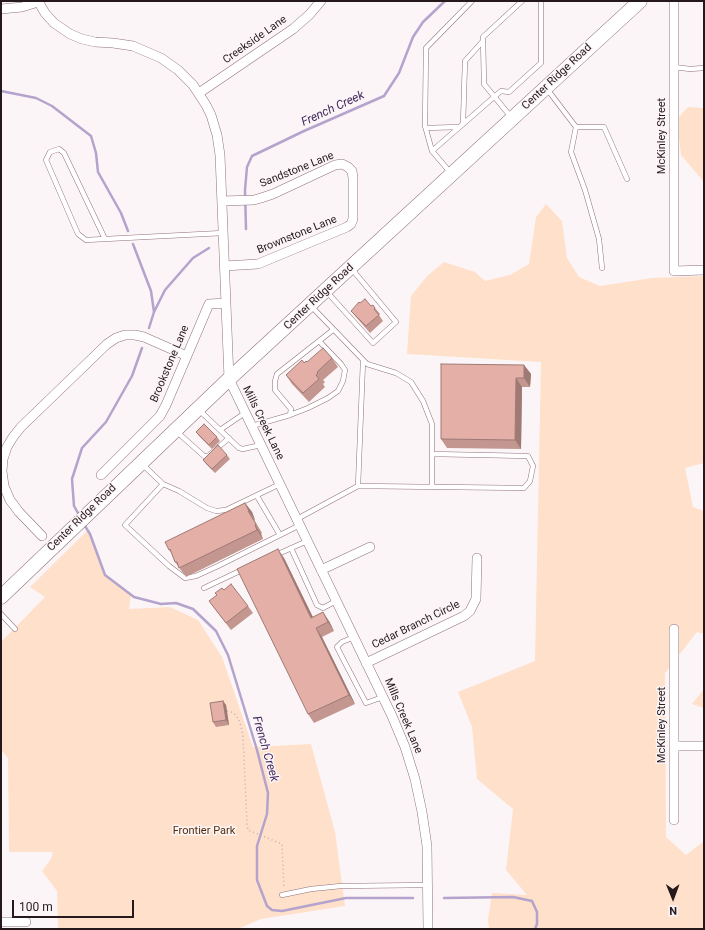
<!DOCTYPE html>
<html>
<head>
<meta charset="utf-8">
<style>
  body { margin:0 }
  #map { position:relative; width:705px; height:930px; overflow:hidden; background:#fcf5f7; font-family:Roboto,sans-serif }
  canvas { display:block }
  .frame { position:absolute; inset:0; border:2px solid #25191c; pointer-events:none }
  .north { position:absolute; left:653px; top:878px; width:40px; height:40px; -webkit-text-stroke:3px #fcf5f7; paint-order:stroke; rotate:179deg; font-size:11px; font-weight:700; line-height:16px; text-align:center; color:#25191c }
  .north::after { content:''; display:block; margin:auto; width:14px; height:18px; background:#25191c; clip-path:polygon(50% 0,100% 100%,50% 72%,0 100%) }
  .scale { position:absolute; left:12px; top:900px; width:122px; height:18px; box-sizing:border-box; border:2px solid #25191c; border-top:0; padding-left:5px; font-size:12px; line-height:14px; white-space:nowrap; color:#25191c; -webkit-text-stroke:3px #fcf5f7; paint-order:stroke }
</style>
</head>
<body>
<div id="map">
<canvas width="705" height="930"></canvas>
<div class="frame"></div>
<div class="north">N</div>
<div class="scale">100 m</div>
</div>
<script>
const c = document.querySelector('canvas').getContext('2d');
c.lineJoin = 'round';
function fill(path, color) {
  c.fillStyle = color;
  c.fill(path, 'evenodd');
}
function shape(rows) {
  const path = new Path2D();
  for (const r of rows) {
    path.moveTo(r[0], r[1]);
    for (let i = 2; i < r.length; i += 2) path.lineTo(r[i], r[i + 1]);
  }
  return path;
}
function stroke(path, color, width, dash) {
  c.strokeStyle = color;
  c.lineWidth = width;
  c.lineCap = dash ? 'butt' : 'round';
  c.setLineDash(dash || []);
  c.stroke(path);
}
function label(font, color, halo, rows, align = 'center') {
  c.font = font + ' Roboto,sans-serif';
  c.lineWidth = 3;
  c.setLineDash([]);
  c.textBaseline = 'middle';
  c.strokeStyle = halo;
  c.fillStyle = color;
  for (const [text, x, y, turn = 0] of rows) {
    c.save();
    c.translate(x, y);
    c.rotate((+turn || 0) * Math.PI / 180);
    c.textAlign = isNaN(turn) ? turn : align;
    if (halo) c.strokeText(text, 0, 0);
    c.fillText(text, 0, 0);
    c.restore();
  }
}
fill(shape([
  [688,107,704,108,704,182,681,155,677,119],
  [546,204,562,221,567,258,579,277,600,286,652,278,704,276,704,463,685,468,693,507,704,511,704,634,697,632,665,673,666,837,686,855,704,841,704,929,489,929,488,919,492,893,527,895,506,870,513,809,477,779,472,727,458,692,535,661,541,362,407,354,411,296,427,276,444,262,475,272,485,281,510,275,529,264,536,217],
  [88,530,105,575,131,595,129,609,170,607,198,620,222,657,253,747,311,744,335,832,345,906,261,919,238,929,58,928,57,891,42,871,51,859,53,852,9,852,8,758,1,750,1,642,45,597,30,587],
  [704,689,704,708,692,704]
]), '#ffe0ca');
stroke(shape([
  [1,91,36,98,52,106,91,136,96,153,98,172,121,213,128,231],
  [246,229,245,190,247,167,252,156,304,131,384,96,399,73,413,37,423,22,445,1],
  [133,244,151,291,154,312],
  [149,328,154,312,165,290,193,258,209,248],
  [78,513,74,506,72,479,82,448,106,422,132,376,142,348],
  [85,526,90,534,105,575,134,597,161,604,176,603,193,609,216,631,228,655,257,750,268,793,267,814,257,846,257,880,267,906,272,910,282,911,346,898,413,898],
  [444,898,513,897,532,901,537,912,537,924,535,929]
]), '#b3a3cd', 2.5);
const lane = shape([
  [674,67,690,69,704,68],
  [547,89,576,127,571,152,585,190,599,239,602,268],
  [511,117,484,84,483,37,522,1],
  [463,124,465,61,483,41],
  [576,127,604,127,627,179],
  [426,128,459,127],
  [432,151,425,126,426,48,472,1],
  [450,172,432,151,494,97,501,91,509,92,541,63,541,1],
  [105,239,64,153,59,149,50,152,46,160,78,234,86,240,105,239,223,233],
  [327,292,373,343,396,322,351,268],
  [199,410,239,448,243,449,261,445],
  [290,415,308,408,328,398,338,391,343,381,345,370,341,364,319,341],
  [252,426,290,415,291,409,275,390,275,381,277,374,333,330],
  [220,430,245,413],
  [176,431,204,456,208,456,229,438],
  [432,454,432,487],
  [142,464,163,484,125,525,169,566,185,578,196,576,218,566,300,525],
  [163,484,179,491,207,508,216,511,226,510,280,484],
  [358,486,363,361],
  [257,496,280,535],
  [297,519,358,486,524,488,530,481,533,466,528,456,432,454,432,424,423,401,411,382,396,373,367,364,311,306],
  [291,548,317,605,323,608,336,601],
  [276,555,307,541],
  [204,588,244,569],
  [1,614,15,629],
  [354,637,342,642,337,647,341,655,366,703,383,697],
  [282,895,311,889,341,886,428,885]
]);
const street = shape([
  [38,1,45,13,54,23,70,34,82,39,95,42,113,43,133,46,161,58,178,70,193,85,206,105,211,115,217,135,220,155,229,379,392,716,405,747,415,779,422,812,427,846,428,929],
  [674,1,674,271,704,270],
  [1,9,22,7,38,2],
  [199,93,293,29,309,15,321,1],
  [222,201,254,200,261,198,273,194,335,165,342,164,348,167,352,171,353,178,353,219,351,224,347,227,258,264,224,266],
  [101,475,160,416,166,405,209,304,226,303],
  [42,536,19,512,10,500,4,486,2,471,3,459,7,447,13,437,21,427,107,344,116,338,125,335,135,335,144,337,187,356],
  [321,570,370,547],
  [674,629,674,820],
  [366,663,464,616,470,611,476,599,477,558],
  [674,746,704,746],
  [1,922,26,922]
]);
const primary = shape([
  [1,597,229,379,640,1]
]);
stroke(lane, '#8f7179', 5.5);
stroke(street, '#8f7179', 10);
stroke(primary, '#8f7179', 15);
stroke(shape([
  [227,711,231,712,236,715,240,722,243,736,247,824,248,830,282,844,284,888]
]), '#bbb2b4', 1.5, [1, 3]);
stroke(lane, '#fff', 4.5);
stroke(street, '#fff', 9);
stroke(primary, '#fff', 14);
fill(shape([
  [360,303,375,308,380,314,379,315,383,321,370,333,356,317,351,311],
  [332,358,338,367,323,380,325,382,323,384,325,387,309,402,292,384,286,375,304,363],
  [524,365,531,374,530,387,522,387,521,449,447,448,441,439],
  [196,432,217,437,220,441,212,449,199,436],
  [227,455,230,459,215,473,206,464,203,460],
  [245,503,252,512,255,520,254,520,262,533,261,534,263,539,186,577,175,562,173,555,169,550],
  [284,558,313,617,329,621,334,631,322,637,355,704,314,723,308,714],
  [224,590,248,606,253,613,231,630,209,601],
  [223,701,226,705,229,725,216,727,213,722]
]), '#c39690');
fill(shape([
  [524,365,531,374,530,387,524,378],
  [516,378,522,387,521,449,515,440],
  [245,503,252,512,255,520,249,511],
  [248,511,254,520,262,533,256,524],
  [255,525,261,534,263,539,257,530],
  [278,549,284,558,317,626,311,618],
  [323,612,329,621,334,631,328,622],
  [316,628,322,637,355,704,349,695],
  [223,701,226,705,229,725,226,720]
]), '#9f7a75');
const building = shape([
  [365,299,371,306,373,305,375,308,374,309,379,315,366,326,351,311,359,302,360,303,365,299],
  [323,348,332,358,317,372,318,373,316,375,319,379,303,393,286,375,302,360,304,363,306,361,307,362,323,348],
  [441,364,524,365,524,378,516,378,515,440,441,439,441,364],
  [204,424,217,437,209,445,196,432,204,424],
  [218,445,227,455,212,469,203,460,218,445],
  [245,503,249,511,248,511,256,524,255,525,257,530,179,568,177,562,175,562,170,549,169,550,165,542,245,503],
  [278,549,311,618,323,612,328,622,316,628,349,695,308,714,237,569,278,549],
  [231,584,248,606,226,623,209,601,217,595,215,593,222,588,224,590,231,584],
  [223,701,226,720,213,722,210,703,223,701]
]);
fill(building, '#e3afa7');
stroke(building, '#9f7a75', 1);
label('11px', '#25191c', '#fcf5f7', [
  ["Creekside Lane",255,40,-35],
  ["Center Ridge Road",557,77,-43],
  ["McKinley Street",662,136,-90],
  ["Sandstone Lane",297,170,-22],
  ["Brownstone Lane",297,235,-22],
  ["Center Ridge Road",319,297,-43],
  ["Brookstone Lane",170,364,-67],
  ["Mills Creek Lane",263,423,64],
  ["Center Ridge Road",82,518,-44],
  ["Cedar Branch Circle",416,625,-26],
  ["Mills Creek Lane",403,716,67],
  ["McKinley Street",662,725,-90]
]);
label('11px', '#532c08', '#fcf5f7', [
  ["Frontier Park",204,831]
]);
label('italic 12px', '#422a5f', '#fcf5f7', [
  ["French Creek",333,109,-25],
  ["French Creek",265,749,74]
]);
</script>
</body>
</html>
